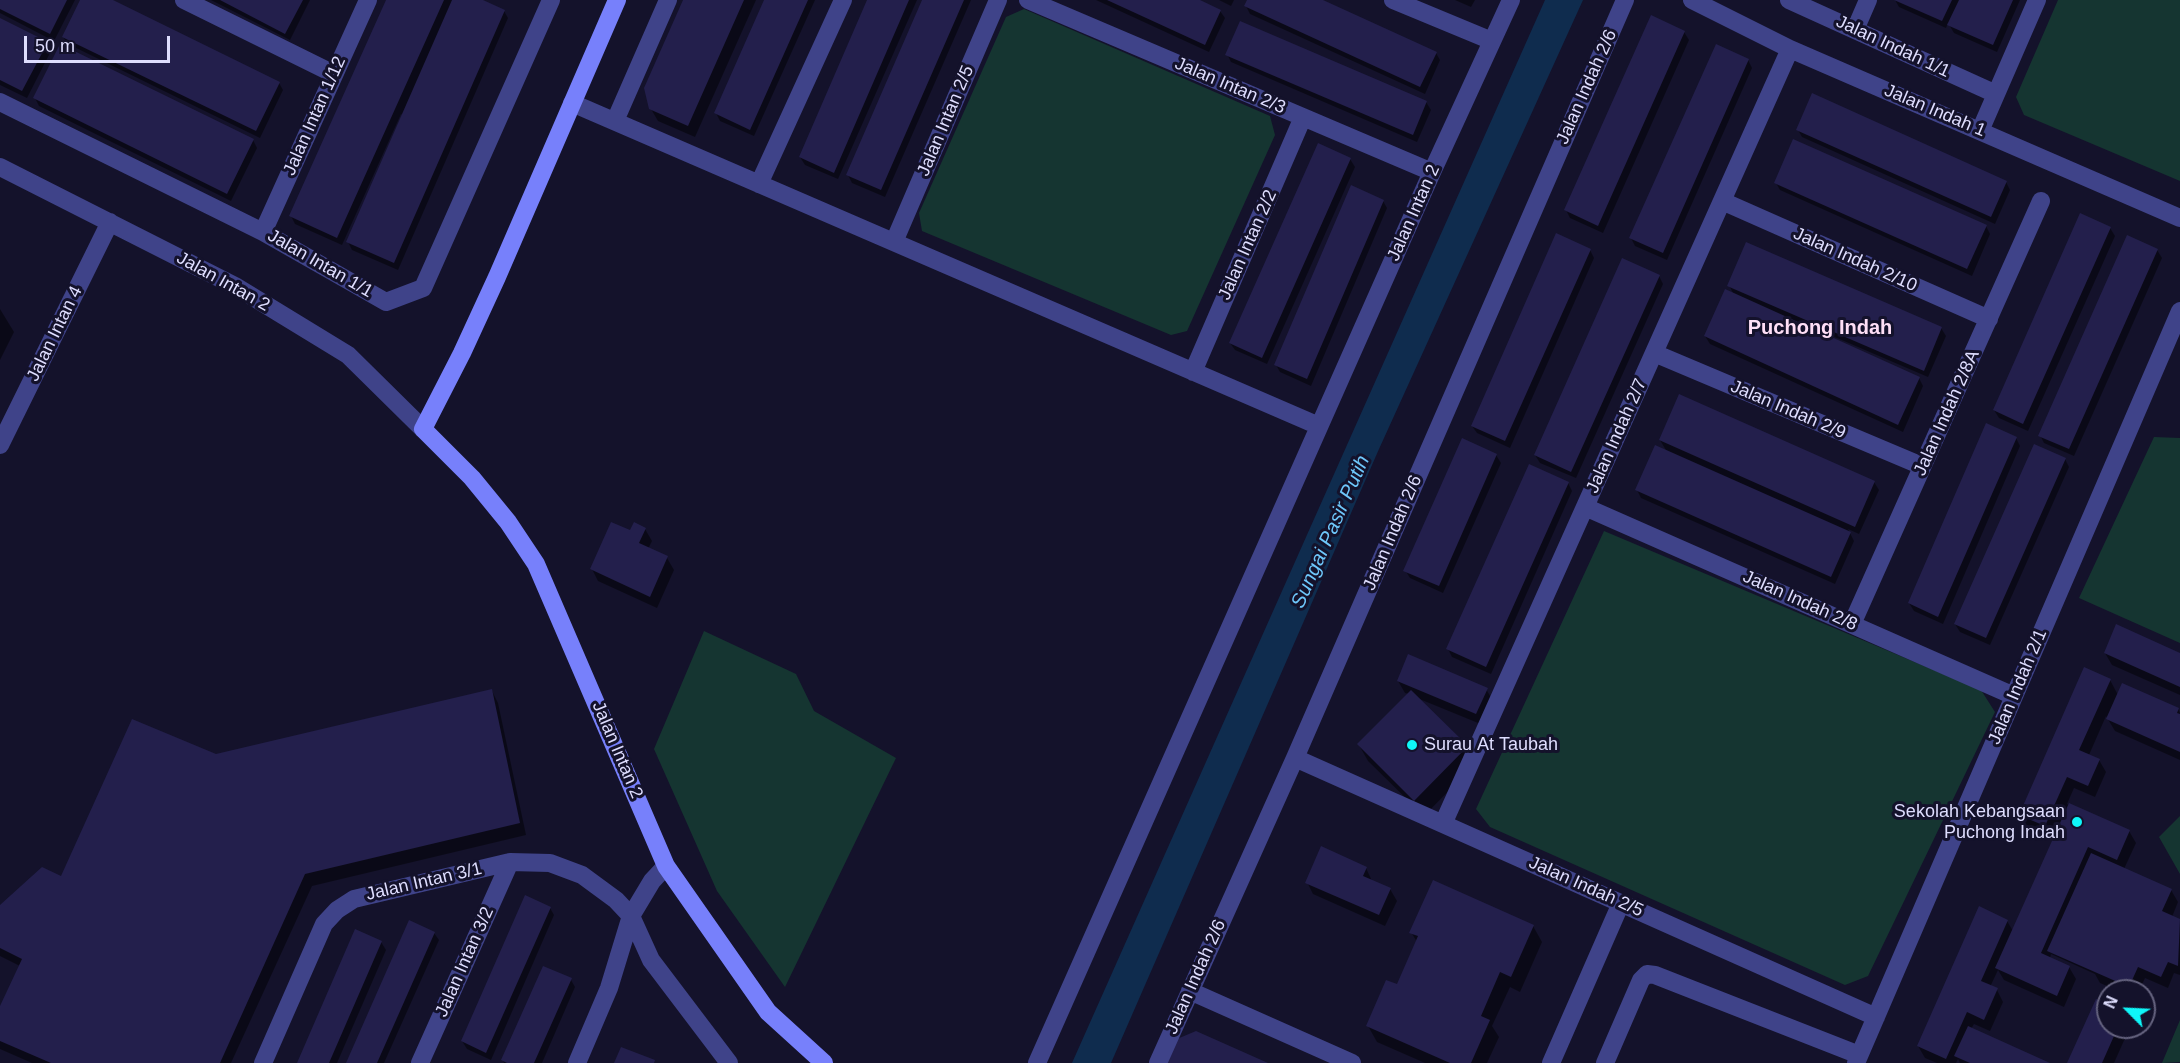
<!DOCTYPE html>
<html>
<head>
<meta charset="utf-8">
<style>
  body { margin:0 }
  #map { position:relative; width:2180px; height:1063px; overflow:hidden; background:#14122b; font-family:Arial,sans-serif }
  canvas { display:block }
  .north { position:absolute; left:2096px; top:979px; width:60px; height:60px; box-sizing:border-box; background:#14122b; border:2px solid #65637f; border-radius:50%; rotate:294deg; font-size:16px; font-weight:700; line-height:24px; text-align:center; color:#deddfe }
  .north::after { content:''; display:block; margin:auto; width:21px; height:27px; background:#0ff7f9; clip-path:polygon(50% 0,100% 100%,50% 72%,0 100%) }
  .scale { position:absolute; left:24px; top:36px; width:146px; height:27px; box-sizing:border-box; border:3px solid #deddfe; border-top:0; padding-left:8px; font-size:18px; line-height:21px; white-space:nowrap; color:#deddfe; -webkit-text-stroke:4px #14122b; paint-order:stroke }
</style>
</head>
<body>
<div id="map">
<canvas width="2180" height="1063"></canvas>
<div class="north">N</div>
<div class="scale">50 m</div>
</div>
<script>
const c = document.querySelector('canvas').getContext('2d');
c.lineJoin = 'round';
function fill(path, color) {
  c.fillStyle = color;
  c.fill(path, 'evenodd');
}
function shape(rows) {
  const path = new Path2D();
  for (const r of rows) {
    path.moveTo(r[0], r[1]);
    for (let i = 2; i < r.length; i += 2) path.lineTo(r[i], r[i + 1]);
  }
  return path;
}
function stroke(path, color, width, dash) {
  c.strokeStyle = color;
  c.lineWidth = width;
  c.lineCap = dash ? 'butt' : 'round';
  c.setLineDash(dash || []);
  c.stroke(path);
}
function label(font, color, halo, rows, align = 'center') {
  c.font = font + ' Arial,sans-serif';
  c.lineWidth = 6;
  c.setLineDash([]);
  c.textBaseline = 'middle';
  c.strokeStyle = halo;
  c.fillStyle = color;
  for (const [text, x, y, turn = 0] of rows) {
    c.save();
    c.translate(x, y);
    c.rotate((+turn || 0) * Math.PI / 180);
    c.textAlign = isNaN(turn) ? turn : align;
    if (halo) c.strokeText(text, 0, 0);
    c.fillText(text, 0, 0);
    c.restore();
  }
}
fill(shape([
  [2058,0,2180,0,2180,181,2024,115,2016,97],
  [1024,9,1270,116,1275,135,1187,331,1171,335,922,231,919,213,1006,17],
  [2154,437,2180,438,2180,643,2079,598],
  [1604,531,1981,690,1995,712,1868,976,1845,985,1490,827,1476,809],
  [704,631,796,674,814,711,896,758,785,987,717,891,654,749],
  [2180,816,2180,874,2159,837],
  [2180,1020,2180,1062,2162,1063]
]), '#153531');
fill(shape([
  [1545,0,1583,0,1379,449,1111,1063,1072,1063]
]), '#0f2c4e');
fill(shape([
  [0,0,75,0,54,41,0,13],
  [82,0,110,0,279,83,283,90,260,138,68,44,63,37],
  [211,0,310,0,290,40],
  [388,0,479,0,504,11,508,18,398,270,352,250,348,242,403,115,401,114,342,245,295,224,291,216],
  [685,0,756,0,695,137,658,121,651,109],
  [766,0,815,0,754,136,720,121,716,113],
  [869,0,917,0,838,179,805,165,800,157],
  [924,0,971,0,885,197,852,183,848,175],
  [1096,0,1197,0,1220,11,1225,18,1209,52],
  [1219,0,1234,0,1231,6],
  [1249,0,1320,0,1436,53,1440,60,1425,94,1250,14,1246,6],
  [1455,0,1475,0,1471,7],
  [1895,0,2020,0,1997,52,1954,33,1948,23,1946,28,1899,7],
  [0,19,47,43,51,51,27,98,0,85],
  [1684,32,1689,40,1603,233,1570,218,1566,210],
  [1227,54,1426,102,1431,110,1417,142,1231,62],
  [1748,60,1752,68,1667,260,1635,246,1631,238],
  [35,98,253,140,257,148,231,201,39,106],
  [1798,130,2006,182,2010,190,1995,224,1802,137],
  [1350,159,1355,167,1267,364,1235,350,1230,343],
  [1776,183,1986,226,1990,234,1972,276,1780,190],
  [1383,201,1387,208,1311,386,1280,372,1276,365],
  [2110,228,2115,236,2028,431,1999,418,1994,410],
  [2128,237,2157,250,2162,258,2074,456,2044,443,2040,435],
  [1590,250,1594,258,1510,448,1477,433,1472,426],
  [1659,276,1663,284,1576,478,1540,463,1535,455],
  [1729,285,1941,328,1946,336,1928,377,1830,335,1829,338,1919,378,1923,386,1903,432,1710,344,1705,336,1734,295],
  [0,309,14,332,0,360],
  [2016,438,2020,446,1943,624,1914,611,1909,603],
  [1660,440,1874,482,1879,490,1859,534,1848,529,1854,541,1835,584,1641,498,1637,490,1667,452],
  [1496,455,1501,463,1443,593,1410,578,1405,570],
  [2065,459,2069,467,1990,645,1960,632,1955,624],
  [1568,483,1572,491,1491,674,1452,657,1448,649],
  [645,529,652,541,648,549,667,558,674,570,657,608,598,581,592,569,631,532],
  [2105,653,2180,654,2180,695,2112,665],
  [2110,680,2118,695,2178,709,2180,713,2180,760,2115,731,2106,716,2089,755,2099,760,2106,772,2095,797,2074,788,2067,804,2129,831,2136,843,2124,869,2171,890,2178,902,2172,917,2180,920,2180,975,2174,973,2168,988,2145,978,2139,991,2119,991,2100,983,2095,974,2051,954,2050,958,2069,967,2076,979,2064,1007,2004,980,1998,970,1990,987,1997,990,2003,1002,1990,1031,1974,1024,1971,1029,2047,1063,1960,1063,1958,1059,1956,1063,1937,1063,1925,1058,1918,1046,2007,921,2013,931,2054,839,2027,826,2020,814],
  [1398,681,1486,689,1493,701,1483,725,1417,698,1467,747,1476,763,1424,816,1368,761,1359,745,1409,694,1405,693],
  [492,691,498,703,526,835,312,886,231,1063,32,1063,0,1049,0,1010,20,966,0,956,0,907,62,878,216,756],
  [1366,868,1372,881,1390,889,1397,901,1385,926,1313,894,1307,882],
  [550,908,554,915,491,1060,467,1049,462,1041],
  [1533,926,1542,942,1520,992,1510,987,1492,1026,1499,1037,1487,1063,1425,1063,1377,1042,1368,1026,1397,986,1417,942,1411,932],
  [434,933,439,940,384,1063,347,1063],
  [381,942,386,950,337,1063,298,1063],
  [571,980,575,987,542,1063,504,1063,503,1060],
  [2108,1006,2108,1027,2130,1027,2114,1063,2069,1063]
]), '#0007');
fill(shape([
  [0,0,67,0,50,34,0,9],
  [80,0,113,0,280,82,256,131,62,37],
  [220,0,303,0,285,34],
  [386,0,444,0,337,238,289,216],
  [452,0,483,0,505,10,394,263,346,242],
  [683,0,744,0,688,126,649,109,644,88],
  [764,0,808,0,750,130,714,113],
  [867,0,909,0,834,173,799,157],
  [922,0,964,0,881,190,846,175],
  [1107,0,1200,0,1221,10,1205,45],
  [1247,0,1323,0,1437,52,1420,87,1244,6],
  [1894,0,1952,0,1942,21],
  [1959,0,2013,0,1993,45,1947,25],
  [1651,15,1685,31,1598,226,1564,210],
  [0,18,48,42,22,91,0,80],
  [1240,21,1427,101,1413,135,1225,55],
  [60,44,254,139,227,194,33,98],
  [1716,44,1749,59,1663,253,1629,238],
  [1812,93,2007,181,1991,217,1796,130],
  [1793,139,1987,225,1967,269,1774,183],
  [1318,143,1351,158,1262,358,1229,343],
  [1351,185,1384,200,1307,379,1274,365],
  [2080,213,2111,227,2023,424,1993,410],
  [1556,233,1591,249,1505,441,1471,426],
  [2127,235,2158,249,2069,449,2038,436],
  [1746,242,1942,327,1924,371,1727,286],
  [1622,258,1660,275,1571,472,1534,455],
  [1725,289,1920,377,1898,425,1704,336],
  [1679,394,1875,481,1855,527,1659,440],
  [1986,423,2017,437,1938,617,1908,603],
  [1462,438,1497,454,1439,586,1403,571],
  [2034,444,2066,458,1986,638,1954,624],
  [1655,445,1851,532,1831,577,1635,490],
  [1529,464,1569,482,1486,667,1446,649],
  [611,522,630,530,634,522,646,528,639,543,668,556,650,597,590,569],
  [2116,624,2180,653,2180,687,2104,653],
  [1408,654,1488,688,1476,714,1397,681],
  [2084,667,2111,679,2079,750,2100,759,2088,786,2067,777,2045,826,2019,815],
  [2122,683,2179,708,2177,713,2180,714,2180,752,2106,719],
  [492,689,520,823,305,874,220,1063,51,1063,0,1041,0,1006,22,959,0,948,0,905,42,867,61,876,132,719,216,754],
  [1411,690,1468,746,1414,801,1357,744],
  [2069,803,2130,830,2117,860,2088,847,2041,953,2070,966,2057,996,1995,968],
  [1321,846,1367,867,1363,876,1391,888,1379,915,1305,883],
  [2091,853,2172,889,2162,911,2180,919,2178,966,2168,962,2161,977,2138,967,2129,987,2047,951],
  [1433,880,1534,925,1511,977,1500,972,1481,1016,1490,1020,1471,1063,1450,1063,1366,1026,1386,980,1397,984,1418,936,1409,933],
  [525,895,551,907,486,1053,461,1041],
  [1979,906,2008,920,1981,981,1998,988,1984,1020,1967,1012,1946,1059,1917,1046],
  [409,920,435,932,377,1063,346,1063],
  [355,929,382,941,329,1063,297,1063],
  [543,966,572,978,534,1063,507,1063,501,1060],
  [2096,999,2108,1004,2108,1027,2118,1027,2102,1063,2067,1063],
  [1968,1026,2050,1063,1970,1063,1954,1056],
  [1196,1031,1268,1063,1167,1063,1177,1039],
  [621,1047,655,1060,654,1063,614,1063]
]), '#231f4c');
stroke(shape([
  [184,0,334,74],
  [1028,0,1432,172],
  [1393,0,1492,41],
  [1692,0,1790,49,2180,218],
  [1789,0,1996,94],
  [1855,30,1868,0],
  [0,102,263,232,386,302,423,288,551,0],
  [572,103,1319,426],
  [615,121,668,0],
  [1980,131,2037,0],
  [0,167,235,286,348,355,423,429],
  [759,184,843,0],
  [1722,201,1989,319],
  [263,232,368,0],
  [894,242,998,0],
  [1654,353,1922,466],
  [1193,372,1303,117],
  [0,445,110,222],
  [1585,507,2014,696],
  [1852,624,2041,201],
  [1295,758,1876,1017],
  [1443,824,1790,49],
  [1190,991,1352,1063],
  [263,1063,324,924,337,910,354,899,510,862,550,863,582,875,616,900,631,916,651,960,729,1063],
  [420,1063,510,862],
  [577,1063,609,988,631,916,652,881,666,866],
  [1037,1063,1432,172,1511,0],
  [1158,1063,1295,758,1625,0],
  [1551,1063,1621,903],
  [1605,1063,1641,980,1647,974,1655,975,1859,1055],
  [1856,1063,2180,311]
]), '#3f4389', 18);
stroke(shape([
  [617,0,497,277,462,353,423,429,472,478,508,522,536,564,666,866,768,1012,824,1063]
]), '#7780fb', 18);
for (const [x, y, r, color] of [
  [1412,745,6,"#0ff7f9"],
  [2077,822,6,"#0ff7f9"]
]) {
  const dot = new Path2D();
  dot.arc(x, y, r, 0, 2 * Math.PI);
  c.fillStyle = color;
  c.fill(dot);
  stroke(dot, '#14122b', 2);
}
label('18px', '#deddfe', '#14122b', [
  ["Jalan Indah 1/1",1893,47,25],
  ["Jalan Intan 2/3",1230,86,23],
  ["Jalan Indah 2/6",1587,87,-66],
  ["Jalan Indah 1",1935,111,23],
  ["Jalan Intan 1/12",315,116,-66],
  ["Jalan Intan 2/5",946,121,-67],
  ["Jalan Intan 2",1414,213,-66],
  ["Jalan Intan 2/2",1248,245,-66],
  ["Jalan Indah 2/10",1855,260,24],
  ["Jalan Intan 1/1",320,264,30],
  ["Jalan Intan 2",223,282,29],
  ["Jalan Intan 4",55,334,-64],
  ["Jalan Indah 2/9",1788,410,23],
  ["Jalan Indah 2/8A",1947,413,-66],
  ["Jalan Indah 2/7",1617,436,-66],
  ["Jalan Indah 2/6",1393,533,-67],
  ["Jalan Indah 2/8",1800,601,24],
  ["Jalan Indah 2/1",2018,687,-67],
  ["Jalan Intan 2",617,750,67],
  ["Jalan Intan 3/1",424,882,-13],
  ["Jalan Indah 2/5",1586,887,24],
  ["Jalan Intan 3/2",465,962,-66],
  ["Jalan Indah 2/6",1196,977,-66]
]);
label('18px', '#deddfe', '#14122b', [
  ["Surau At Taubah",1424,745],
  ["Sekolah Kebangsaan",2065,812,"right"],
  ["Puchong Indah",2065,833,"right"]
], 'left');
label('bold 20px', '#fedff6', '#14122b', [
  ["Puchong Indah",1820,328]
]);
label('italic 20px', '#6ec7fb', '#14122b', [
  ["Sungai Pasir Putih",1331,532,-66]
]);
</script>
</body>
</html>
